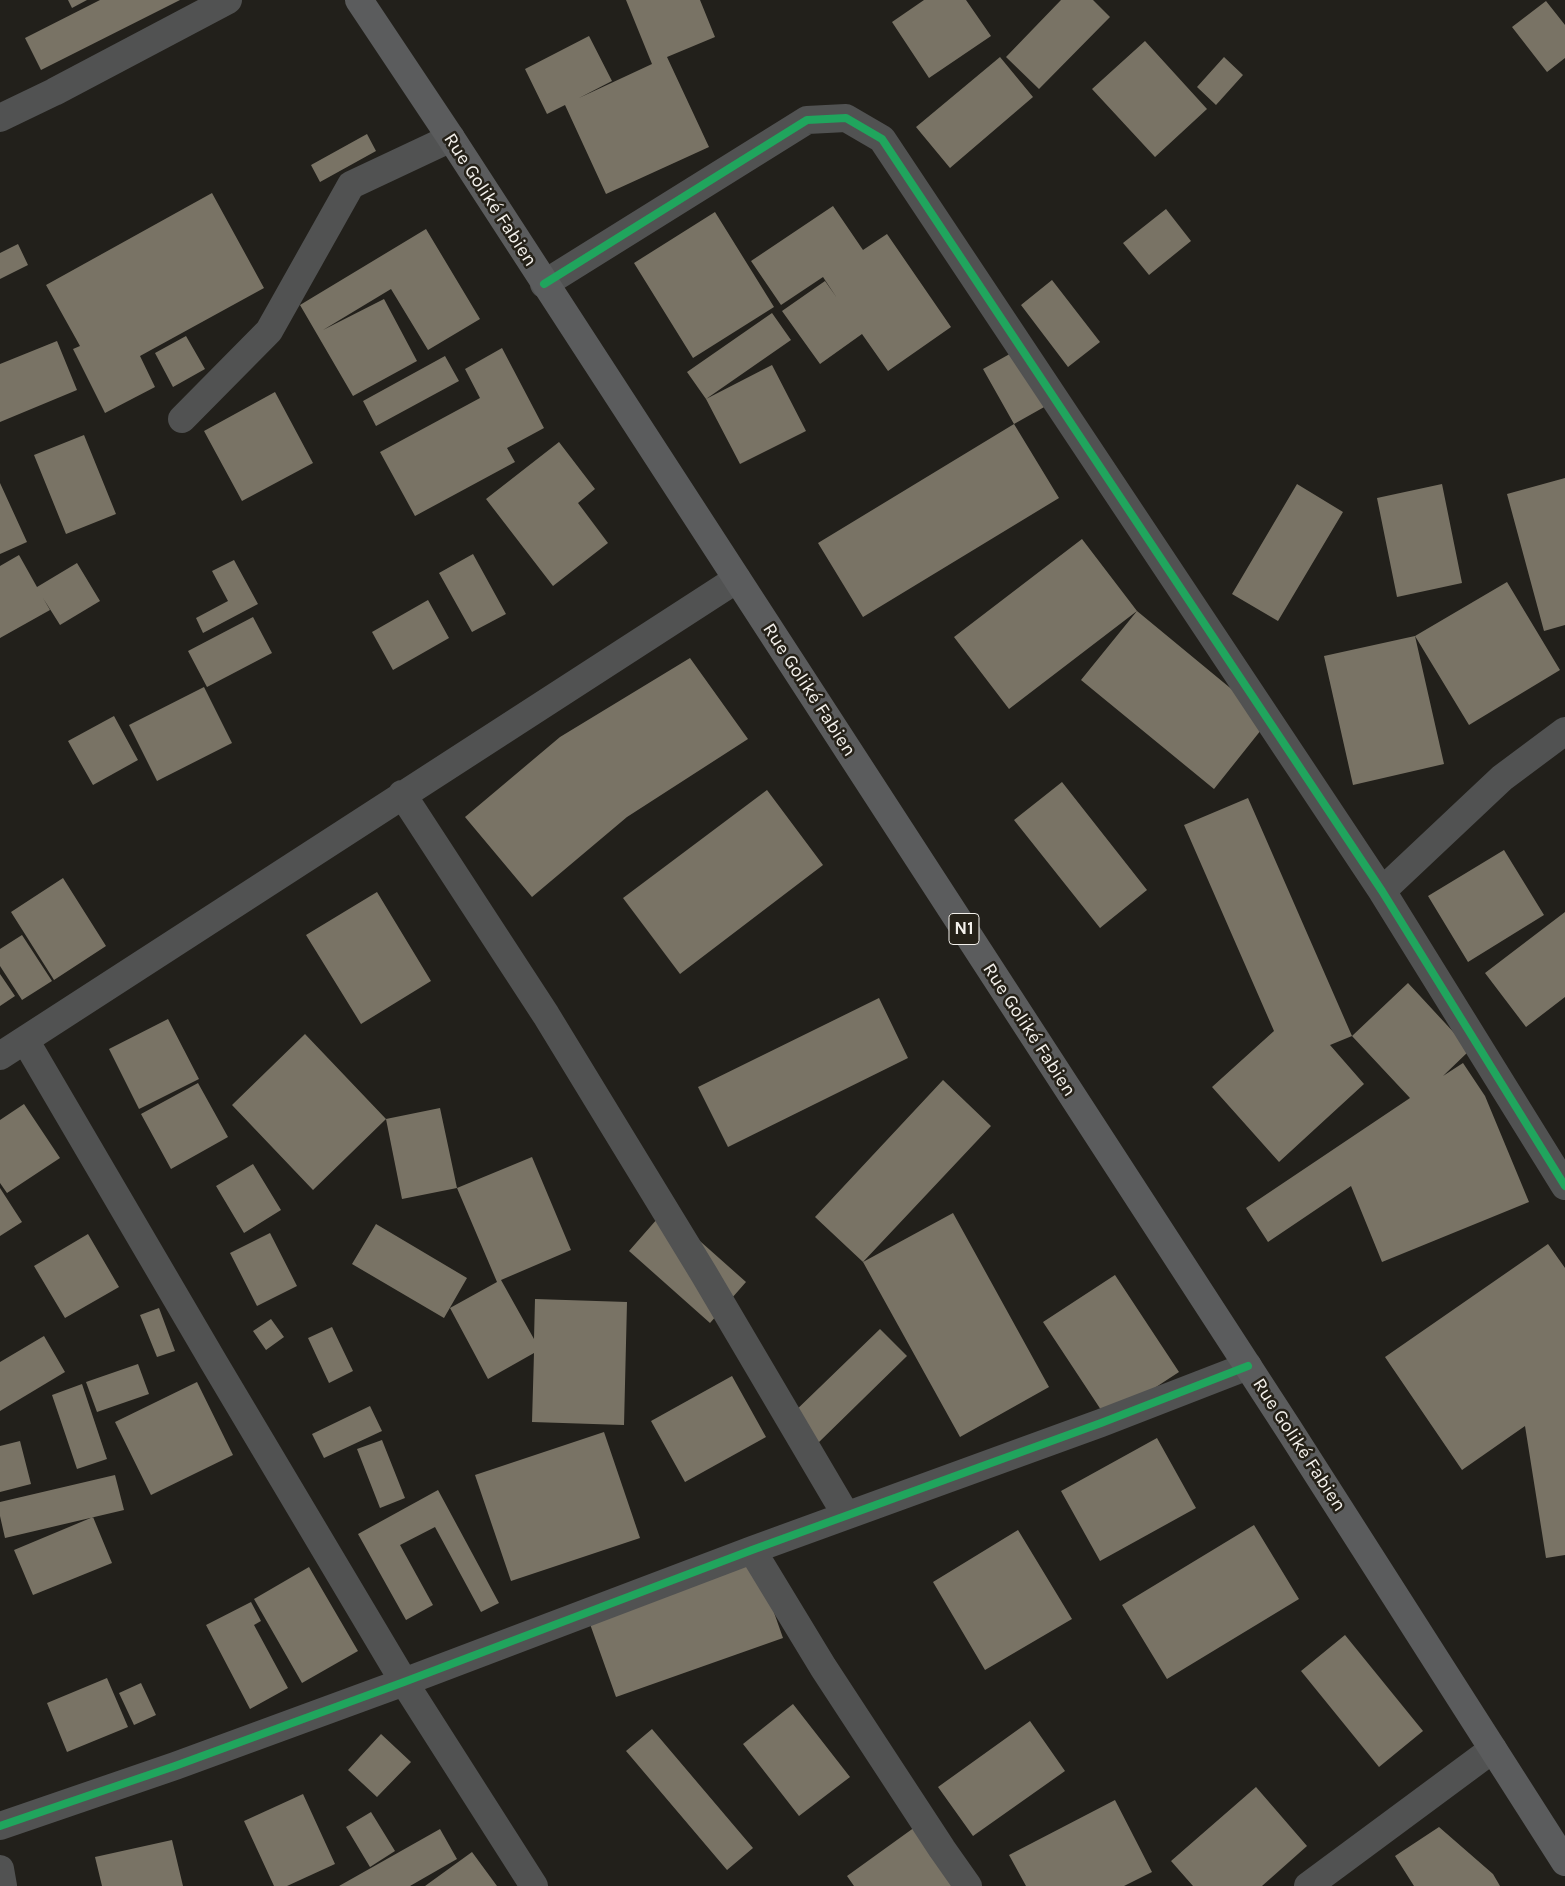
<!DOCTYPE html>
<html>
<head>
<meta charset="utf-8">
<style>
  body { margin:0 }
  canvas { display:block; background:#22201b }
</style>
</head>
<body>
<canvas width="1565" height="1886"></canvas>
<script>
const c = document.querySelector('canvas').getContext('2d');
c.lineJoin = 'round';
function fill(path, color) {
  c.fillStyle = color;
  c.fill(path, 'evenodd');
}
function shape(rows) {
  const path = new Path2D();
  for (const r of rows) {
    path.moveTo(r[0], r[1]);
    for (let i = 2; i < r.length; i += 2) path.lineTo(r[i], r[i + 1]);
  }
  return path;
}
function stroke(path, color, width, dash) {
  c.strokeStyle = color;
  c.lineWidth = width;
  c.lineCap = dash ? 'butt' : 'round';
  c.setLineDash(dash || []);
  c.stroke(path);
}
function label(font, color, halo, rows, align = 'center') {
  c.font = font + ' Karla,sans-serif';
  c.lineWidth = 5;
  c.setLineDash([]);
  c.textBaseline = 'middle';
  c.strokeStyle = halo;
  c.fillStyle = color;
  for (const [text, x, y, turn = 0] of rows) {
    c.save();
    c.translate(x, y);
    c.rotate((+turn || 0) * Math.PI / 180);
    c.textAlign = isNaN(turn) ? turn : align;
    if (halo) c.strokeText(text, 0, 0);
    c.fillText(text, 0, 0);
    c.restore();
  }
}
fill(shape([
  [68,0,87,0,72,8],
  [100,0,180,0,41,70,25,38],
  [626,0,700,0,715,37,667,57,709,147,606,194,565,105,547,114,525,69,589,36,612,81,579,98,652,64],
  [924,0,966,0,991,36,929,78,892,22],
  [1061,0,1093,0,1110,17,1039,89,1006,57],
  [1546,1,1565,25,1565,58,1547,72,1512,27],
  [1145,41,1207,109,1155,157,1092,89],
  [1000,57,1033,97,950,168,916,127],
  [1224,57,1243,75,1216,105,1197,87],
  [367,134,376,151,320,182,311,165],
  [212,193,264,288,140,356,155,387,105,413,73,349,80,346,46,285],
  [833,206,863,250,887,234,951,327,888,371,862,334,820,364,782,311,825,281,837,298,823,277,781,305,751,261],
  [1166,209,1191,241,1149,275,1123,243],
  [715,212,774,307,693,358,634,263],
  [426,229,480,319,428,350,391,289,323,330,384,299,417,361,353,396,300,305],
  [18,244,28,265,0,279,0,253],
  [1052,280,1100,342,1068,367,1021,305],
  [772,313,791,340,706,399,772,365,806,431,740,464,706,399,687,372],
  [186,336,205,369,173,387,155,353],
  [57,341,77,390,0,422,0,364],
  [502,348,544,428,507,448,515,462,415,516,380,452,480,398,465,369],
  [1015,351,1046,406,1014,424,983,369],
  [445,356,459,381,376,426,363,401],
  [275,392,313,463,242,501,204,431],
  [1014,424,1059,498,863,617,818,543],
  [84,435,116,514,66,534,34,455],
  [559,442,595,489,578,503,608,543,553,586,486,499],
  [1565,478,1565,625,1544,631,1507,494],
  [0,483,27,542,0,554],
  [1297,484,1343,512,1278,621,1232,594],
  [1442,484,1462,583,1397,597,1377,498],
  [1082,539,1137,611,1269,720,1214,789,1081,680,1137,611,1009,709,954,637],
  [473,554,506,614,472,632,439,573],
  [19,555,37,587,77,563,100,601,60,625,43,598,50,610,0,638,0,566],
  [234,560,258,604,203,633,196,618,228,601,212,571],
  [1507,582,1560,670,1469,725,1415,636],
  [428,600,449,638,393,670,372,632],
  [253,617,272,653,207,687,188,651],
  [1415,636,1444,764,1353,785,1324,656],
  [690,658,748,739,627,817,532,897,465,817,560,737],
  [204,687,232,743,157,781,129,725],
  [114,716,138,760,93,785,68,741],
  [1062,782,1147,890,1100,928,1014,820],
  [767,790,823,865,680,974,623,898],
  [1248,798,1352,1036,1408,983,1470,1050,1443,1076,1463,1063,1485,1096,1529,1202,1382,1262,1351,1186,1268,1242,1246,1208,1410,1098,1352,1036,1330,1045,1364,1084,1279,1162,1212,1087,1274,1031,1184,825],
  [1504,850,1544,915,1468,962,1428,896],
  [63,878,106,946,54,980,11,912],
  [377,892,431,981,361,1024,306,935],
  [1565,912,1565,997,1526,1027,1485,973],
  [22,935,52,981,22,1000,0,966,0,949],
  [0,974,15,996,0,1006],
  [879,998,908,1058,728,1147,698,1087],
  [168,1019,199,1079,139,1109,109,1049],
  [305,1034,386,1119,440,1108,457,1188,402,1199,386,1119,313,1190,232,1105],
  [943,1080,991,1126,863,1262,815,1217],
  [198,1083,228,1137,171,1169,141,1114],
  [24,1104,60,1158,7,1193,0,1183,0,1120],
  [532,1157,571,1250,501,1280,534,1339,535,1299,627,1302,624,1425,532,1422,534,1353,488,1379,450,1308,497,1282,457,1188],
  [253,1164,281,1210,244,1233,216,1186],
  [0,1188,22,1222,0,1236],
  [665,1210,746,1282,710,1323,629,1251],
  [953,1213,1049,1387,960,1437,863,1262],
  [376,1224,467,1278,444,1318,352,1264],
  [270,1233,297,1286,257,1306,230,1253],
  [88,1234,119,1287,65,1318,34,1266],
  [1548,1244,1565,1268,1565,1555,1546,1558,1525,1426,1462,1470,1385,1357],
  [1115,1275,1179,1372,1107,1419,1043,1322],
  [159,1308,175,1351,157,1357,140,1315],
  [271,1319,284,1337,266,1350,253,1331],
  [332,1327,353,1371,329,1383,308,1338],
  [880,1329,907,1356,817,1444,790,1416],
  [44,1336,65,1372,0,1411,0,1362],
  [138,1364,149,1394,97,1412,86,1382],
  [732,1376,766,1437,685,1482,651,1421],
  [197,1382,233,1455,151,1495,115,1422],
  [82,1384,107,1459,77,1469,52,1395],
  [370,1406,382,1431,324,1458,312,1434],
  [604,1432,640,1538,511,1581,475,1475],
  [1157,1438,1196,1508,1100,1561,1061,1491],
  [382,1440,405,1498,380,1508,357,1449],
  [20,1441,31,1484,0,1492,0,1446],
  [115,1475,124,1510,5,1538,0,1516,0,1502],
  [438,1490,499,1603,481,1612,435,1527,400,1545,433,1605,406,1620,358,1534],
  [93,1517,112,1563,33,1595,14,1550],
  [1254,1525,1299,1599,1167,1679,1122,1605],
  [1018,1530,1072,1619,985,1670,933,1582],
  [752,1550,783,1638,616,1697,585,1610],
  [309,1567,358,1651,302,1683,254,1599],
  [251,1602,261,1621,254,1625,288,1688,250,1709,206,1625],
  [1345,1635,1423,1731,1379,1767,1301,1671],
  [107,1678,128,1727,67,1752,47,1703],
  [141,1683,156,1715,134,1725,119,1693],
  [793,1704,850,1777,799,1816,743,1744],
  [1030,1721,1065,1771,973,1836,938,1787],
  [652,1729,753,1848,727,1870,626,1751],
  [381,1734,411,1762,377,1797,348,1770],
  [1256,1787,1307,1846,1262,1886,1193,1886,1171,1861],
  [303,1794,335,1864,287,1886,274,1886,244,1821],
  [1115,1800,1152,1872,1124,1886,1026,1886,1009,1855],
  [371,1812,395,1851,370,1867,346,1827],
  [915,1827,957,1886,854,1886,847,1876],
  [1439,1827,1493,1874,1500,1886,1414,1886,1395,1856],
  [440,1829,457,1859,410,1886,339,1886],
  [172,1840,183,1886,102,1886,95,1857],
  [472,1852,497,1886,425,1886]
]), '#797365');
stroke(shape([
  [0,118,54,92,228,0],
  [544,284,807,120,846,118,882,139,1382,891,1565,1186],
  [182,419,269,331,351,185,451,138],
  [402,794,546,1015,704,1274,846,1515],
  [1382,891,1502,778,1565,731],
  [25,1040,213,1361,404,1682,534,1886],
  [0,1056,737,579],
  [752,1550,823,1667,942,1849,968,1886],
  [0,1826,175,1766,404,1682,752,1550,1101,1423,1248,1366],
  [0,1869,3,1886],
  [1308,1886,1493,1749]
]), '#515252', 28);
stroke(shape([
  [359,0,451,138,1288,1428,1565,1862]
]), '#5b5c5d', 28);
stroke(shape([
  [544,284,807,120,846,118,882,139,1382,891,1565,1186],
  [0,1826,175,1766,404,1682,752,1550,1101,1423,1248,1366]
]), '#20a55d', 8);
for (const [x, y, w] of [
  [964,929,30]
]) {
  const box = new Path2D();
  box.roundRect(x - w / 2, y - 15.5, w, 31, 4);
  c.fillStyle = '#252118';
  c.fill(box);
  stroke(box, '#f4f1ec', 1);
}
label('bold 18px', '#f4f1ec', null, [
  ["N1",964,929]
]);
label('19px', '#f4f1ec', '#252118', [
  ["Rue Goliké Fabien",490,200,57],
  ["Rue Goliké Fabien",809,690,57],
  ["Rue Goliké Fabien",1029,1030,57],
  ["Rue Goliké Fabien",1299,1445,57]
]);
</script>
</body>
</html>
